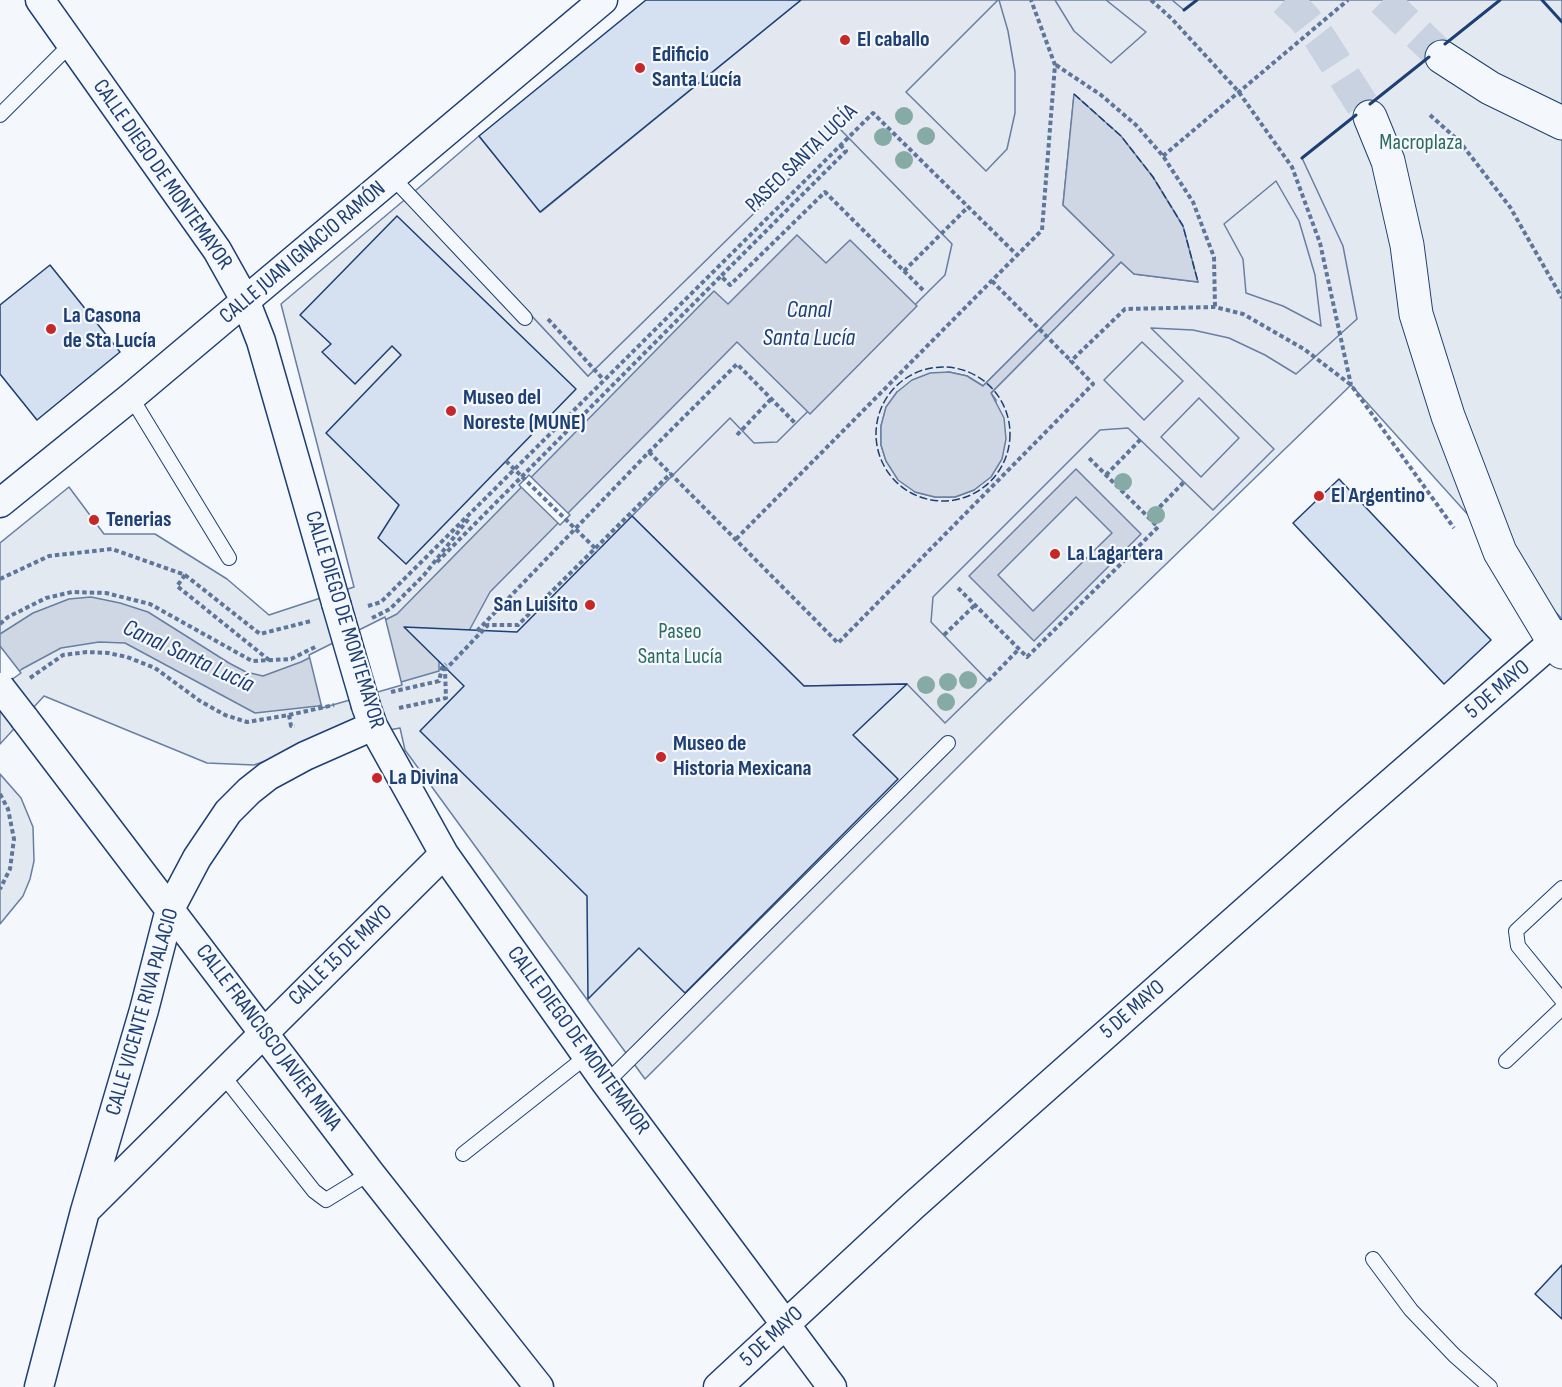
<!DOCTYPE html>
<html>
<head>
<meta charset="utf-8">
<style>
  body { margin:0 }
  canvas { display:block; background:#f4f7fb }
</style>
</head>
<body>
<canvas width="1562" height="1387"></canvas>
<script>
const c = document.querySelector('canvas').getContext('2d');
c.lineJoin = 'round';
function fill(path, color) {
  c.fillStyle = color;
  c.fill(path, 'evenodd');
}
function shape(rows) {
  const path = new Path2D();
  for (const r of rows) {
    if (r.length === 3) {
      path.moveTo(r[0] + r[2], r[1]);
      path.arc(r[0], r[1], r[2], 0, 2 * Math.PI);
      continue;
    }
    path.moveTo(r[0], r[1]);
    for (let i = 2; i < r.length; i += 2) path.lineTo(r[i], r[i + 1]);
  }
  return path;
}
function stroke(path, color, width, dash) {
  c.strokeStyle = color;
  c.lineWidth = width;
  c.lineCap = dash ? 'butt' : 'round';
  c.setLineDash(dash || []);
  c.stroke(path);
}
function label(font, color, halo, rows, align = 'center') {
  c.font = font + ' "Sofia Sans Condensed",sans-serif';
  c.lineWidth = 4.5;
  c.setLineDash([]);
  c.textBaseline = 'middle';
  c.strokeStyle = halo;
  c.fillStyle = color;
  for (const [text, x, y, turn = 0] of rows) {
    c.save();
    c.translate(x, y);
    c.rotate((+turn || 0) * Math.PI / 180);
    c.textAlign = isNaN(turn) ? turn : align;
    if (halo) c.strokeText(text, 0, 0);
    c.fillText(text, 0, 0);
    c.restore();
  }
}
const green = shape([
  [969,0,1562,0,1562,619,1351,385,1007,718,645,1079,405,750,400,728,314,744,254,765,207,763,44,696,0,744,0,543,69,487,104,534,155,534,227,579,269,615,354,587,281,304,415,191,588,376,969,0],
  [0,774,21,798,33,827,34,861,30,879,23,896,0,924,0,774]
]);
fill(green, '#e3e9f0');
stroke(green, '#687fa3', 1.5);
const parking = shape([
  [801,0,998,0,906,92,986,171,1007,149,1015,113,1015,72,1008,31,999,0,1055,0,1074,31,1111,63,1146,32,1106,0,1172,0,1184,10,1197,0,1501,0,1302,158,1343,246,1357,319,1296,374,1265,355,1229,338,1193,330,1151,328,1274,449,1213,510,1128,428,1100,430,933,597,931,622,988,681,945,723,907,684,804,686,632,516,730,418,754,443,777,442,945,275,952,244,840,129,588,376,415,191,479,136,541,212,801,0],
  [1074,95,1198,282,1134,274,1121,262,991,393,996,400,990,477,974,490,955,497,935,497,915,492,886,461,881,445,881,426,886,408,897,392,949,372,967,376,983,386,1114,255,1063,205,1074,95],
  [1276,181,1299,221,1315,275,1321,326,1283,306,1246,293,1243,259,1224,224,1276,181],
  [1142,342,1183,381,1144,420,1104,380,1142,342],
  [1199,398,1239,438,1201,477,1161,437,1199,398]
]);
fill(parking, '#e3e8f0');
stroke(parking, '#687fa3', 1.5);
const water = shape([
  [1074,94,1121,136,1153,177,1183,226,1198,282,1134,274,1121,262,991,393,1004,418,1006,439,1002,459,991,477,974,490,955,497,935,497,915,492,898,480,886,461,881,445,881,426,886,407,897,392,912,380,930,373,949,372,967,376,983,386,1114,255,1063,205,1074,94],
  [797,235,826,263,850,240,917,306,810,414,737,342,490,592,470,629,439,661,439,671,318,706,255,713,125,643,99,642,61,648,22,669,0,685,0,634,33,613,69,599,91,597,120,603,148,612,229,663,246,672,263,676,301,662,397,614,714,291,728,304,797,235],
  [1076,469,1141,534,1034,641,969,576,1076,469],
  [1076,497,1112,533,1033,611,998,575,1076,497]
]);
fill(water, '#cfd7e4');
stroke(water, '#687fa3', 1.5);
const pier = shape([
  [529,475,570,515,560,525,519,485,529,475],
  [385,617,402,685,322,708,309,655,385,617],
  [0,646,21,673,0,688,0,646]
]);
fill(pier, '#f4f7fb');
stroke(pier, '#687fa3', 1.5);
const building = shape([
  [646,0,801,0,540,212,479,136,646,0],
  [397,216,576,389,406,564,378,538,399,505,326,433,401,355,392,346,355,384,322,352,331,344,300,315,397,216],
  [50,265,120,352,37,420,0,374,0,305,50,265],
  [1339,479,1491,640,1444,684,1293,523,1339,479],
  [632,516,804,686,907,684,853,735,898,779,685,993,639,948,588,999,587,896,420,731,464,686,404,627,517,632,632,516],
  [1562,1265,1562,1319,1535,1294,1562,1265]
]);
fill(building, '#d5e0f0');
stroke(building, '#1d3f73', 1.5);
stroke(shape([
  [1285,0,1304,18,1319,37,1370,117],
  [1383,0,1442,57]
]), '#c9d2e0', 33, [33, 16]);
const lane = shape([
  [0,115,70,45],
  [393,178,525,318],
  [131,397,229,558],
  [1562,888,1516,931,1518,946,1562,1000],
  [1506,1061,1562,1008],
  [221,1073,314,1191,326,1200,370,1173],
  [606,1083,948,743],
  [463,1154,587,1056],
  [1373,1259,1411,1310,1454,1355,1490,1387]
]);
const street = shape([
  [40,0,217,250,245,300,261,341,336,603],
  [0,503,131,397,603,0],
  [366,706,373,726,444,854,606,1083,832,1387],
  [24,718,370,1173,539,1387],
  [88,1208,444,854],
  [39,1387,85,1211,144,1010,170,909,197,858,228,812,249,791,268,776,305,756,373,726],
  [718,1387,913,1206,1024,1107,1348,820,1562,634]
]);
const secondary = shape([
  [1442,57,1490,88,1562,123],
  [1370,117,1388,161,1407,245,1416,314,1448,416,1500,552,1554,642,1562,652]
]);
stroke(lane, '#1d3f73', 16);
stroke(street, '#1d3f73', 31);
stroke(secondary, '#1d3f73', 35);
stroke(shape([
  [1151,0,1172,19,1238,91,1292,167,1320,243,1351,385],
  [1056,65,1101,95,1136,125,1163,156,1193,202,1214,257,1215,307],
  [1430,115,1460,142,1510,207,1562,298],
  [840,145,846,151,721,276,730,285,825,192,925,292],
  [1163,156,1348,0],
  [904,271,968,207],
  [992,281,1071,361],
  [548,319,603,379],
  [737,435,771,399],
  [649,452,838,643,1093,384,1071,361,1125,309,1215,307,1243,314,1304,349,1351,385,1454,528],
  [1106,475,1140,440],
  [1149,518,1184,482],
  [736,539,1042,230,1055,65,1031,0],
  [437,562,721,276],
  [185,575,177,586,269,660],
  [0,579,49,556,112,549,185,575,260,634,311,621],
  [958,588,1027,657,1158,527,1088,457],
  [368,606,381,602,873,113,1018,256],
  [372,618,390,609,424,575,470,517],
  [0,624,8,617,46,598,72,592,106,593,150,604,252,661,291,659,317,646],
  [477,631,649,452,737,364,796,424],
  [944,635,975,605],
  [30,678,63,655,87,652,108,653,127,657,155,668,200,701,225,715,247,722,289,715,334,705],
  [988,681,1019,649],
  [391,692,439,681,442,668,446,664],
  [399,708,446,698,445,670,488,625,518,625,671,473],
  [289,715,291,726,295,726],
  [0,794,8,809,14,839,10,869,0,889]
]), '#5e769c', 4, [4.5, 3]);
stroke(lane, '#f4f7fb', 14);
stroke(street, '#f4f7fb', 28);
stroke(secondary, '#f4f7fb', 33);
const streetBridge = shape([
  [336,603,366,706],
  [0,687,24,718]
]);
stroke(streetBridge, '#1d3f73', 31, []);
stroke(shape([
  [506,461,598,551]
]), '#5e769c', 4, [4.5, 3]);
stroke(streetBridge, '#f4f7fb', 28);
stroke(shape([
  [1074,94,1121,136,1153,177,1183,226,1198,282],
  [943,434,67]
]), '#1d3f73', 1.5, [8, 3]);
stroke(shape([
  [1542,0,1562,22],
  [1184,10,1197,0],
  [1445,44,1500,0],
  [1370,104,1429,57],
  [1302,158,1356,115]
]), '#1d3f73', 3);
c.fillStyle = '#86aba6';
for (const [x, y] of [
  [904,116],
  [926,136],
  [883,137],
  [904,160],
  [1123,482],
  [1156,515],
  [968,680],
  [948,682],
  [926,685],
  [946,702]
]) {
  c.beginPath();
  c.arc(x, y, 9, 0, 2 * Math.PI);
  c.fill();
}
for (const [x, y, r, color] of [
  [845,40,6,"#c62828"],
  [640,68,6,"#c62828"],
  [51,329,6,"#c62828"],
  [451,411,6,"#c62828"],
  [1319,496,6,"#c62828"],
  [94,520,6,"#c62828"],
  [1055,554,6,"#c62828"],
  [590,605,6,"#c62828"],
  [661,757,6,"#c62828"],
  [377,778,6,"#c62828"]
]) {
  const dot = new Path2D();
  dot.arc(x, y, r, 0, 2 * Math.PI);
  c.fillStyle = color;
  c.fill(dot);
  stroke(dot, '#f4f7fb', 2);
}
label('bold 22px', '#1d3f73', '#f4f7fb', [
  ["El caballo",857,40],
  ["Edificio",652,55],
  ["Santa Lucía",652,80],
  ["La Casona",63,316],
  ["de Sta Lucía",63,341],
  ["Museo del",463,398],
  ["Noreste (MUNE)",463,423],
  ["El Argentino",1331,496],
  ["Tenerias",106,520],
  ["La Lagartera",1067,554],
  ["San Luisito",578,605,"right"],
  ["Museo de",673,744],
  ["Historia Mexicana",673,769],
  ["La Divina",389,778]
], 'left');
label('22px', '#2c6c60', '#f4f7fb', [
  ["Macroplaza",1421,143],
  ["Paseo",680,632],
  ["Santa Lucía",680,657]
]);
label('22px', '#1d3f73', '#f4f7fb', [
  ["PASEO SANTA LUCÍA",802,159,-44],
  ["CALLE DIEGO DE MONTEMAYOR",162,175,55],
  ["CALLE JUAN IGNACIO RAMÓN",303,253,-40],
  ["CALLE DIEGO DE MONTEMAYOR",344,620,73],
  ["5 DE MAYO",1498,690,-41],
  ["CALLE 15 DE MAYO",341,956,-44],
  ["5 DE MAYO",1133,1010,-41],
  ["CALLE VICENTE RIVA PALACIO",143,1012,-74],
  ["CALLE FRANCISCO JAVIER MINA",268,1038,53],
  ["CALLE DIEGO DE MONTEMAYOR",578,1041,54],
  ["5 DE MAYO",772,1337,-43]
]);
label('italic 24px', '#1d3f73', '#f4f7fb', [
  ["Canal",809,311],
  ["Santa Lucía",809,339],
  ["Canal Santa Lucía",188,657,25]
]);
</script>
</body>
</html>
